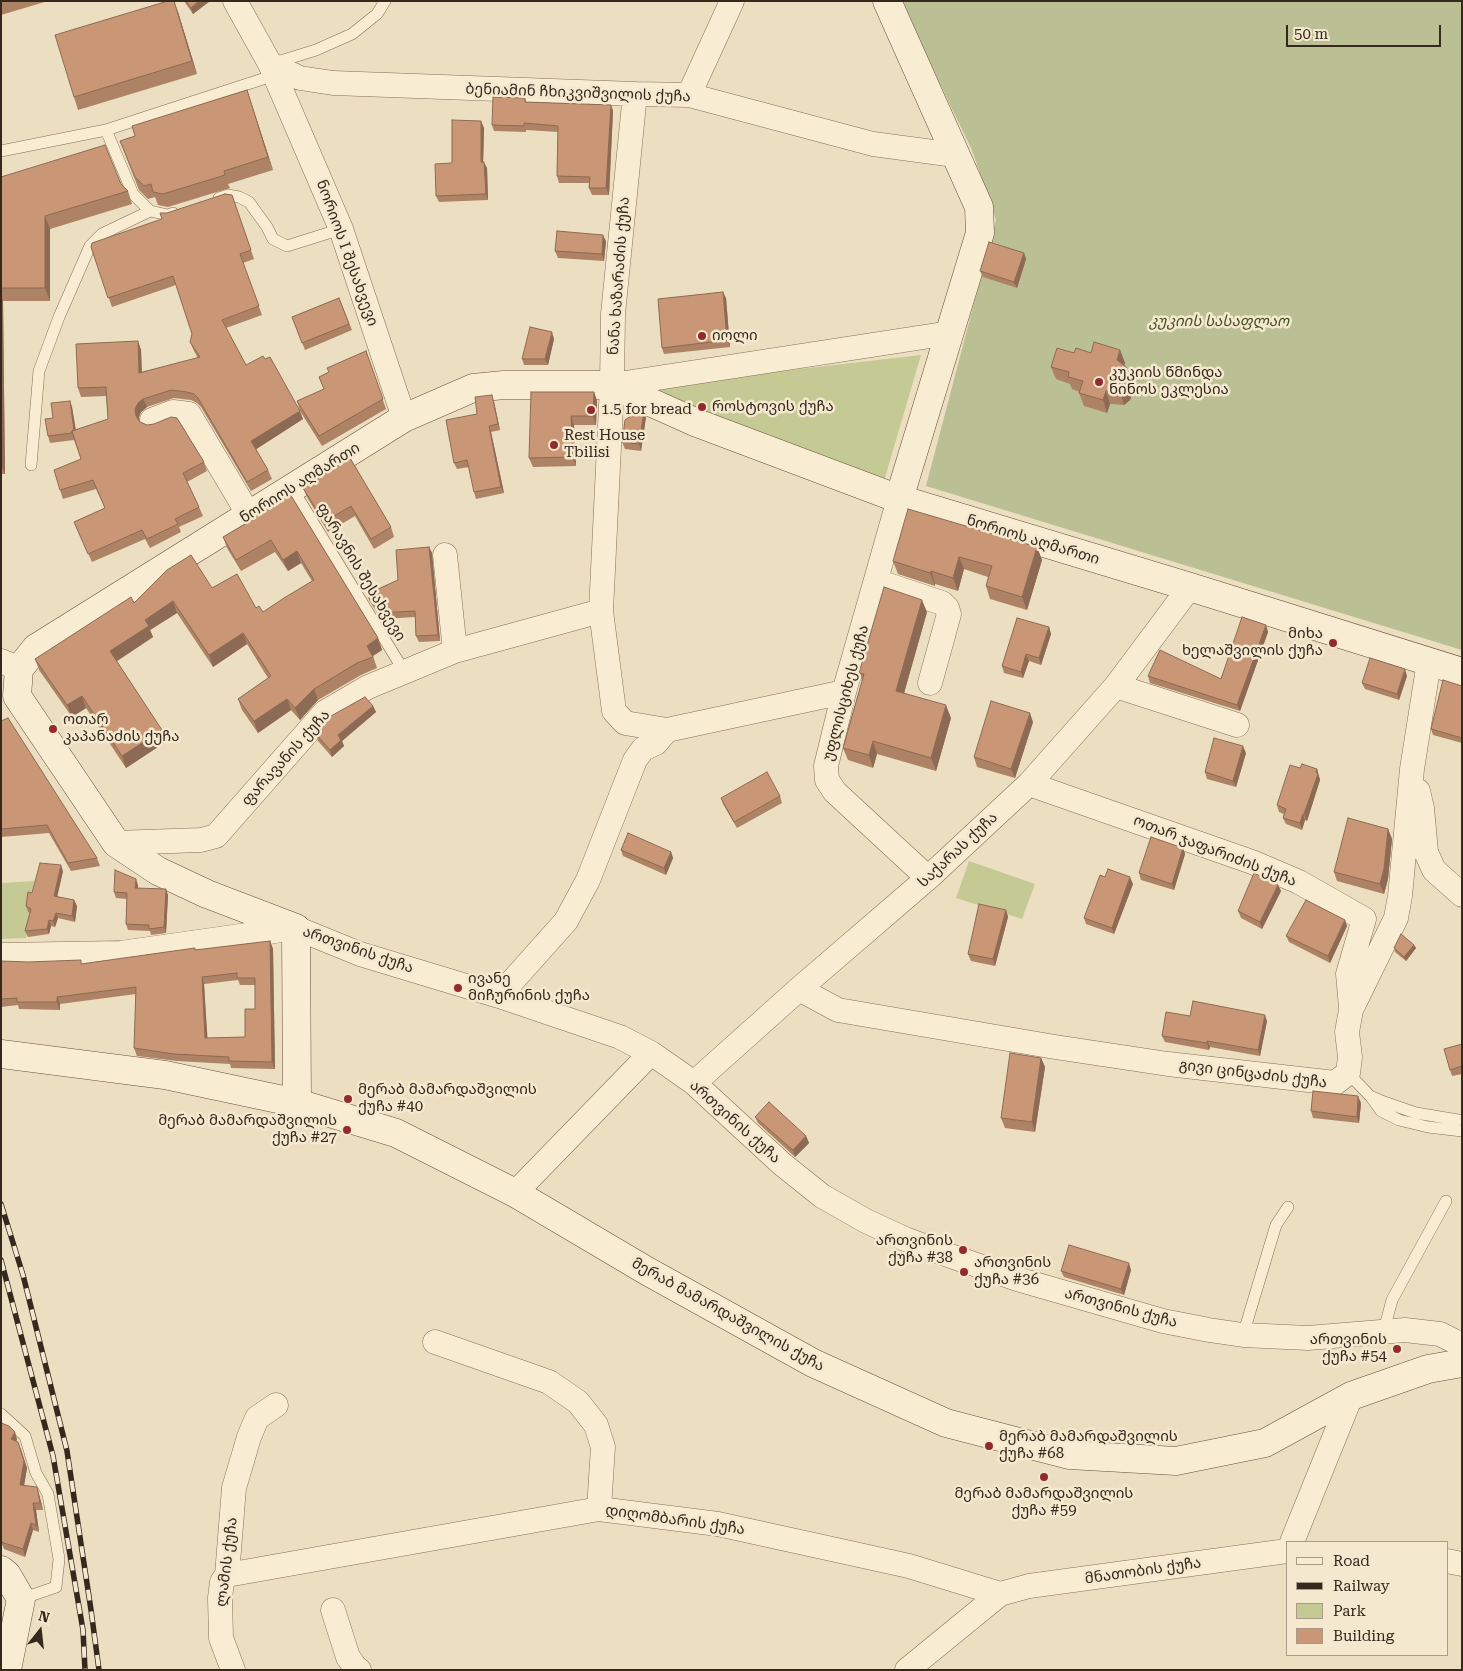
<!DOCTYPE html>
<html>
<head>
<meta charset="utf-8">
<style>
  body { margin:0 }
  #map { position:relative; width:1463px; height:1671px; overflow:hidden; background:#ecdec0; font-family:"Roboto Serif",serif }
  canvas { display:block }
  .frame { position:absolute; inset:0; border:2px solid #35281d; pointer-events:none }
  .legend { position:absolute; left:1286px; top:1541px; width:162px; height:115px; box-sizing:border-box; background:#f4e8cf; border:1px solid #a89b88; margin:0; padding:6px 9px; list-style:none; font-size:15px; color:#35281d }
  .legend li { display:flex; align-items:center; gap:10px; height:25px }
  .legend b { width:25px; border:1px solid #a89b88 }
  .north { position:absolute; left:15px; top:1606px; width:50px; height:50px; -webkit-text-stroke:4px #f4e8cf; paint-order:stroke; rotate:16deg; font-size:14px; font-weight:700; line-height:20px; text-align:center; color:#35281d }
  .north::after { content:''; display:block; margin:auto; width:18px; height:22px; background:#35281d; clip-path:polygon(50% 0,100% 100%,50% 72%,0 100%) }
  .scale { position:absolute; left:1286px; top:25px; width:155px; height:22px; box-sizing:border-box; border:2px solid #35281d; border-top:0; padding-left:6px; font-size:15px; line-height:18px; white-space:nowrap; color:#35281d; -webkit-text-stroke:4px #f4e8cf; paint-order:stroke }
</style>
</head>
<body>
<div id="map">
<canvas width="1463" height="1671"></canvas>
<div class="frame"></div>
<ul class="legend">
<li><b style="height:6px;background:#f8ecd3"></b>Road</li>
<li><b style="height:6px;background:#35281d"></b>Railway</li>
<li><b style="height:14px;background:#c5ca94"></b>Park</li>
<li><b style="height:14px;background:#ca9776"></b>Building</li>
</ul>
<div class="north">N</div>
<div class="scale">50 m</div>
</div>
<script>
const c = document.querySelector('canvas').getContext('2d');
c.lineJoin = 'round';
function fill(path, color) {
  c.fillStyle = color;
  c.fill(path, 'evenodd');
}
function shape(rows) {
  const path = new Path2D();
  for (const r of rows) {
    path.moveTo(r[0], r[1]);
    for (let i = 2; i < r.length; i += 2) path.lineTo(r[i], r[i + 1]);
  }
  return path;
}
function stroke(path, color, width, dash) {
  c.strokeStyle = color;
  c.lineWidth = width;
  c.lineCap = dash ? 'butt' : 'round';
  c.setLineDash(dash || []);
  c.stroke(path);
}
function label(font, color, halo, rows, align = 'center') {
  c.font = font + ' "Roboto Serif","Noto Sans Georgian",serif';
  c.lineWidth = 5;
  c.setLineDash([]);
  c.textBaseline = 'middle';
  c.strokeStyle = halo;
  c.fillStyle = color;
  for (const [text, x, y, turn = 0] of rows) {
    c.save();
    c.translate(x, y);
    c.rotate((+turn || 0) * Math.PI / 180);
    c.textAlign = isNaN(turn) ? turn : align;
    if (halo) c.strokeText(text, 0, 0);
    c.fillText(text, 0, 0);
    c.restore();
  }
}
fill(shape([
  [921,355,884,481,643,387],
  [969,861,1035,884,1022,919,956,898],
  [34,881,26,938,1,939,1,883]
]), '#c5ca94');
fill(shape([
  [900,1,1462,1,1462,650,926,486,996,220,972,150]
]), '#bbbf94');
const lane = shape([
  [274,63,316,50,352,34,377,14,385,1],
  [106,130,133,194,150,211,168,215,173,213],
  [1,151,106,130,275,75],
  [219,198,228,195,239,197,249,202,267,227,273,239,287,246,341,229],
  [31,465,39,371,59,317,90,246,102,234,150,211],
  [292,488,404,671],
  [1348,1073,1370,1096,1384,1102,1416,1113,1458,1120],
  [1371,1097,1381,1111,1399,1120,1428,1127,1462,1131],
  [1384,1330,1392,1300,1446,1201],
  [1243,1335,1276,1225,1288,1207],
  [1,1414,25,1436,36,1473,48,1494,59,1559,56,1587,21,1599]
]);
const street = shape([
  [235,1,270,64,341,229,404,418],
  [270,64,300,78,333,83,635,94,689,95,873,144,955,155],
  [635,94,613,314,612,385,601,611,614,711,625,723,667,730,844,692],
  [689,95,732,1],
  [612,385,950,333],
  [152,420,173,412,189,414,249,515],
  [899,499,844,692,826,766,827,780,835,792,928,878],
  [445,555,455,651],
  [876,581,942,603,947,608,949,614,930,683],
  [1,661,19,669],
  [1116,686,1237,725],
  [1029,784,1252,862,1299,882,1364,919,1348,974,1351,1007],
  [1418,791,1422,808,1426,852,1434,870,1462,895],
  [116,843,201,840,216,836,325,712,368,687,455,651,601,611],
  [1,955,121,953,296,928,360,954,499,996,620,1037,651,1053,694,1083,782,1164,822,1196,866,1221,905,1239,945,1254,1017,1279,1163,1321,1209,1330,1243,1335,1308,1338,1405,1330,1440,1334,1462,1345],
  [799,989,838,1010,1055,1047,1168,1064,1335,1083,1348,1073,1350,1057,1347,1032,1351,1010,1396,918,1400,896,1412,769,1429,662],
  [499,996,566,921,588,880,635,760,643,749,656,743,667,730],
  [694,1083,799,989,928,878,1029,784,1116,686,1190,587],
  [515,1193,651,1053],
  [435,1342,549,1382,578,1402,596,1425,603,1447,599,1509],
  [1292,1542,1351,1396],
  [1447,1561,1462,1564],
  [227,1575,599,1509,718,1524,909,1566,1000,1594],
  [333,1610,348,1657,355,1667,359,1670],
  [233,1670,221,1638,220,1598,222,1582,227,1575,234,1488,249,1437,257,1418,276,1405],
  [907,1670,1000,1594,1029,1586,1287,1551]
]);
const secondary = shape([
  [887,1,979,207,980,233,899,499],
  [1,1054,165,1075,297,1103,396,1133,515,1193,647,1271,813,1363,946,1423,1069,1455,1176,1461,1265,1443,1351,1396,1428,1369,1462,1363],
  [297,1103,296,928,207,894,158,871,116,843,17,696,19,669,36,648,404,418,473,388,504,385,612,385,697,423,899,499,1190,587,1462,672],
  [1,1570,7,1575,21,1599,7,1670]
]);
stroke(lane, '#856f58', 12);
stroke(street, '#856f58', 25);
stroke(secondary, '#67503c', 29);
stroke(lane, '#f8ecd3', 11);
stroke(street, '#f8ecd3', 24);
stroke(secondary, '#f8ecd3', 28);
const rail = shape([
  [1,1204,23,1275,67,1451,91,1610,99,1670],
  [1,1260,53,1456,83,1630,85,1670]
]);
stroke(rail, '#35281d', 5.5);
stroke(rail, '#f4e8cf', 4, [11]);
fill(shape([
  [1,1,48,1,1,15],
  [184,1,210,1,193,14],
  [178,12,197,74,78,110,74,97],
  [247,90,273,170,228,184,230,188,168,207,158,205,155,197,148,199,139,190,120,141,135,136],
  [525,98,526,102,611,105,613,111,609,195,592,195,589,188,589,183,559,183,557,176,558,132,526,130,526,132,494,131,492,125],
  [484,128,483,162,487,168,488,200,439,202,436,196,452,163],
  [1,177,121,184,128,191,132,204,50,229,50,301,3,301,5,474,1,474],
  [232,195,254,259,243,263,262,315,226,328,246,365,303,419,256,449,268,470,272,479,251,491,201,407,197,403,191,400,174,398,147,407,141,412,139,417,140,422,204,462,207,471,187,482,199,507,203,516,179,527,181,532,150,548,145,539,92,562,74,522,105,508,96,489,63,499,60,490,81,459,74,440,50,443,48,436,53,418,70,401,72,407,76,430,108,419,106,396,81,397,78,388,138,341,141,350,142,372,198,358,194,351,190,342,192,334,176,285,112,307,91,247,162,219,167,213],
  [606,241,604,261,558,258,555,251],
  [1024,253,1026,259,1017,288,983,277,980,271],
  [339,298,352,330,305,350,292,317],
  [726,298,730,347,664,354,662,348],
  [554,339,548,365,524,365,522,359],
  [1120,350,1125,363,1124,365,1129,374,1134,386,1133,393,1130,400,1124,405,1110,404,1107,413,1084,406,1079,393,1080,392,1072,389,1070,384,1056,379,1051,367,1074,353,1091,353],
  [366,351,386,409,322,446,300,411,297,401,324,389,319,377,329,372],
  [594,392,597,401,596,425,574,425,576,466,533,467,529,458],
  [494,402,500,430,491,432,504,493,476,499,474,492,469,467,457,469,454,463,477,414],
  [644,411,646,417,641,451,625,449,622,442],
  [350,458,391,527,394,537,374,549,355,516,328,532,307,497,303,488],
  [290,494,378,638,382,650,373,656,377,668,361,675,318,700,300,720,291,710,258,733,242,710,238,699,268,678,247,644,213,667,177,613,150,630,153,637,117,661,167,741,126,768,86,708,72,717,39,670,35,659,134,603,212,588,256,608,263,612,312,581,301,563,288,571,275,552,241,571,227,548,223,537,256,517,255,515],
  [429,547,432,553,440,641,419,642,416,636,415,617,381,619,369,600,367,594,398,580],
  [1037,547,1042,560,1027,610,990,599,986,586,988,577,964,569,958,591,935,584,935,586,898,574,893,561],
  [927,612,904,693,951,718,936,771,877,754,873,768,848,760,843,748,862,681,859,673],
  [1266,625,1268,632,1240,711,1150,683,1148,676,1221,679],
  [1049,627,1051,634,1041,665,1029,661,1023,678,1004,673,1002,666],
  [1407,676,1399,700,1365,689,1362,683],
  [1462,686,1462,743,1433,735,1431,729],
  [373,706,376,712,342,741,344,746,332,757,318,741,316,734],
  [1,721,97,858,100,866,71,871,49,833,1,837],
  [1033,722,1015,778,977,767,974,757],
  [1246,753,1236,787,1207,779,1205,772],
  [1300,768,1317,769,1320,780,1307,821,1305,820,1302,830,1286,824,1283,818,1284,814,1279,812,1277,805],
  [780,796,782,803,737,828,723,804,721,798],
  [1388,829,1392,839,1388,879,1384,894,1337,881,1334,872],
  [1183,848,1185,854,1174,890,1141,880,1139,873],
  [621,850,671,852,673,858,666,875,623,856],
  [63,871,57,897,74,900,77,906,75,922,58,918,55,927,51,926,49,934,28,937,25,931,30,913,28,912,26,906,32,893],
  [1105,877,1133,884,1114,934,1086,924,1084,918],
  [138,885,138,888,168,895,166,933,151,935,150,931,128,930,126,924,127,899,116,898,114,892],
  [1278,885,1281,891,1262,929,1241,918,1238,911],
  [1006,910,1008,917,995,966,971,961,968,954],
  [1345,920,1347,926,1330,963,1289,942,1286,936],
  [270,941,273,949,275,1069,231,1068,230,1064,177,1061,137,1056,134,1048,136,994,60,1004,60,1010,19,1009,18,1005,1,1007,1,961,83,964],
  [238,980,240,985,255,985,255,1009,245,1037,207,1038,204,984],
  [1414,945,1416,948,1406,961,1395,952,1394,948],
  [1190,1016,1267,1021,1260,1056,1210,1047,1209,1050,1165,1042,1162,1036],
  [1462,1044,1462,1074,1452,1076,1450,1070],
  [1041,1058,1045,1067,1035,1132,1005,1128,1001,1118],
  [1361,1103,1359,1123,1313,1118,1311,1111],
  [755,1117,806,1136,809,1143,795,1157,758,1123],
  [1131,1270,1124,1295,1064,1277,1061,1271],
  [1,1423,17,1439,16,1441,21,1449,27,1468,24,1485,39,1494,43,1510,36,1510,39,1532,33,1530,25,1557,4,1549,1,1542]
]), '#ae8265');
fill(shape([
  [174,1,178,12,197,74,192,61],
  [199,1,210,1,193,14,191,8],
  [247,90,251,102,273,170,268,157],
  [611,105,613,111,609,195,606,188],
  [481,121,484,128,483,168,481,162],
  [484,162,487,168,488,200,486,194],
  [45,216,50,229,50,301,45,288],
  [603,235,606,241,604,261,602,254],
  [1024,253,1026,259,1017,288,1014,282],
  [723,292,726,298,730,347,727,340],
  [1,295,3,301,5,474,1,464],
  [552,332,554,339,548,365,545,359],
  [138,341,141,350,142,382,139,373],
  [1120,350,1125,363,1122,372,1117,360],
  [1129,374,1134,386,1133,393,1130,400,1124,405,1120,392],
  [1106,391,1110,404,1107,413,1103,400],
  [594,392,597,401,596,425,593,416],
  [492,395,494,402,500,430,498,424],
  [143,399,147,407,141,412,139,417,139,424,136,416,135,409,138,403],
  [70,401,72,407,77,439,74,433],
  [300,411,303,419,255,450,251,441],
  [644,411,646,417,641,451,639,444],
  [571,416,574,425,576,466,573,457],
  [489,426,491,432,504,493,501,487],
  [429,547,432,553,440,641,438,635],
  [1037,547,1042,560,1027,610,1022,597],
  [297,551,301,563,288,571,283,560],
  [959,557,964,569,958,591,953,578],
  [931,571,935,584,935,586,930,573],
  [922,600,927,612,901,704,896,691],
  [173,601,177,613,150,630,153,637,114,663,110,651,145,620],
  [1266,625,1268,632,1240,711,1237,705],
  [1049,627,1051,634,1041,665,1039,658],
  [243,633,247,644,213,667,209,655],
  [378,638,382,650,371,657,367,646],
  [1026,654,1029,661,1023,678,1021,672],
  [1405,669,1407,676,1399,700,1397,694],
  [314,689,318,700,300,720,295,708],
  [82,696,86,708,72,717,67,705],
  [287,699,291,710,258,733,254,721],
  [946,705,951,718,936,771,931,758],
  [373,706,376,712,342,741,344,746,332,757,330,750,338,735],
  [1030,713,1033,722,1015,778,1011,769],
  [162,730,167,741,126,768,122,756],
  [873,741,877,754,873,768,869,755],
  [1243,746,1246,753,1236,787,1233,781],
  [1317,769,1320,780,1307,821,1304,814],
  [1303,814,1305,820,1302,830,1300,823],
  [1388,829,1392,839,1388,879,1384,894,1380,884],
  [1183,848,1185,854,1174,890,1172,884],
  [671,852,673,858,666,875,664,868],
  [61,865,63,871,56,902,54,896],
  [1130,877,1133,884,1114,934,1112,928],
  [136,879,138,885,138,894,135,888],
  [1278,885,1281,891,1262,929,1260,922],
  [166,889,168,895,166,933,164,927],
  [74,900,77,906,75,922,72,916],
  [1006,910,1008,917,995,966,993,959],
  [56,913,58,918,55,927,53,921],
  [49,920,51,926,49,934,47,929],
  [1345,920,1347,926,1330,963,1328,956],
  [270,941,273,949,275,1069,272,1062],
  [1414,945,1416,948,1406,961,1404,957],
  [202,977,204,984,208,1045,205,1038],
  [57,997,60,1004,60,1010,57,1002],
  [1265,1015,1267,1021,1260,1056,1258,1050],
  [1207,1041,1210,1047,1209,1050,1207,1043],
  [1041,1058,1045,1067,1035,1132,1032,1122],
  [1358,1096,1361,1103,1359,1123,1357,1117],
  [806,1136,809,1143,795,1157,793,1150],
  [1129,1263,1131,1270,1124,1295,1121,1289],
  [15,1432,17,1439,14,1447,11,1439],
  [18,1442,27,1468,23,1492,20,1485],
  [37,1487,39,1494,43,1510,40,1503],
  [33,1503,36,1510,39,1532,36,1525],
  [31,1523,33,1530,25,1557,23,1549]
]), '#8d6a53');
const building = shape([
  [168,1,174,1,192,61,74,97,55,35,168,1],
  [186,1,199,1,191,8,186,1],
  [247,90,268,157,224,171,225,175,163,194,153,192,151,184,144,186,135,177,120,141,135,136,132,126,247,90],
  [493,97,525,98,525,102,611,105,606,188,589,188,590,177,557,176,558,126,524,123,524,126,492,125,493,97],
  [452,120,481,121,481,162,484,162,486,194,436,196,435,164,452,163,452,120],
  [105,145,121,184,128,191,45,216,45,288,1,288,1,177,105,145],
  [225,194,232,195,251,250,240,254,259,306,222,320,246,365,263,356,265,359,270,357,300,411,251,441,268,470,247,482,198,398,194,394,187,392,171,390,143,399,138,403,135,409,136,416,140,422,147,425,154,424,171,417,177,418,204,462,183,473,199,507,175,519,178,524,147,539,142,530,88,554,74,522,105,508,93,480,60,490,54,470,81,459,72,431,108,419,106,387,78,388,76,344,138,341,139,373,200,357,190,342,192,334,173,276,108,298,91,247,92,243,162,219,160,213,167,213,225,194],
  [557,231,603,235,602,254,555,251,557,231],
  [989,242,1024,253,1014,282,980,271,989,242],
  [723,292,727,340,662,348,658,299,723,292],
  [339,298,349,324,302,343,292,317,339,298],
  [530,327,552,332,545,359,522,359,530,327],
  [1094,342,1120,350,1117,360,1126,367,1129,374,1129,381,1125,387,1120,392,1106,391,1103,400,1079,393,1083,381,1068,377,1069,372,1051,367,1057,348,1074,353,1076,348,1091,353,1094,342],
  [366,351,383,399,319,436,297,401,324,389,319,377,329,372,327,368,366,351],
  [531,392,594,392,593,416,571,416,573,457,529,458,531,392],
  [492,395,498,424,489,426,501,487,474,492,467,460,454,463,446,420,477,414,475,397,492,395],
  [70,401,74,430,72,431,72,433,48,436,45,419,53,418,51,403,70,401],
  [641,409,644,411,639,444,622,442,625,420,641,409],
  [350,458,391,527,371,539,351,506,324,522,303,488,350,458],
  [290,494,378,638,367,646,373,657,357,663,314,689,295,708,287,699,254,721,238,699,271,676,243,633,209,655,173,601,145,620,149,626,110,651,162,730,122,756,82,696,67,705,35,659,131,597,134,603,167,570,191,555,212,588,237,574,256,608,259,606,263,612,284,598,314,580,297,551,283,560,271,540,236,560,223,537,257,517,255,515,290,494],
  [908,509,1037,547,1022,597,986,586,992,566,959,557,953,578,931,571,930,573,893,561,908,509],
  [429,547,438,635,416,636,415,611,379,613,367,594,398,580,396,550,429,547],
  [884,587,922,600,896,691,946,705,931,758,873,741,869,755,843,748,864,674,859,673,884,587],
  [1242,617,1266,625,1237,705,1148,676,1160,650,1221,679,1242,617],
  [1017,618,1049,627,1039,658,1026,654,1021,672,1002,666,1017,618],
  [1370,658,1405,669,1397,694,1362,683,1370,658],
  [1443,680,1462,686,1462,738,1431,729,1443,680],
  [365,697,373,706,338,735,341,740,330,750,316,734,331,716,365,697],
  [991,701,1030,713,1011,769,974,757,991,701],
  [8,718,97,858,68,863,47,825,1,829,1,721,8,718],
  [1214,738,1243,746,1233,781,1205,772,1214,738],
  [1302,764,1317,769,1316,772,1318,774,1304,814,1303,814,1300,823,1283,818,1286,809,1277,805,1290,765,1300,768,1302,764],
  [767,772,780,796,734,822,721,798,767,772],
  [1348,818,1388,829,1384,869,1380,884,1334,872,1348,818],
  [628,833,671,852,664,868,621,850,628,833],
  [1151,837,1183,848,1172,884,1139,873,1151,837],
  [40,863,61,865,54,896,74,900,72,916,56,913,53,921,49,920,47,929,25,931,31,909,26,906,28,892,32,893,40,863],
  [1108,869,1130,877,1112,928,1084,918,1100,875,1105,877,1108,869],
  [115,870,136,879,135,888,166,889,164,927,149,929,149,925,126,924,127,893,114,892,115,870],
  [1254,873,1278,885,1260,922,1238,911,1254,873],
  [1306,900,1345,920,1328,956,1286,936,1306,900],
  [979,904,1006,910,993,959,968,954,979,904],
  [1401,934,1414,945,1404,957,1394,948,1401,934],
  [270,941,272,1062,229,1061,229,1057,174,1054,134,1048,136,987,57,997,57,1002,17,1002,17,998,1,999,1,961,28,962,81,960,81,964,195,948,195,950,270,941],
  [237,973,237,978,255,978,255,1009,245,1009,245,1037,205,1038,202,977,237,973],
  [1193,1001,1265,1015,1258,1050,1207,1041,1207,1043,1162,1036,1166,1012,1190,1016,1193,1001],
  [1462,1044,1462,1066,1450,1070,1444,1049,1462,1044],
  [1010,1053,1041,1058,1032,1122,1001,1118,1010,1053],
  [1313,1091,1358,1096,1357,1117,1311,1111,1313,1091],
  [769,1102,806,1136,793,1150,755,1117,769,1102],
  [1069,1245,1129,1263,1121,1289,1061,1271,1069,1245],
  [1,1423,9,1426,15,1432,11,1439,18,1442,24,1461,20,1485,37,1487,40,1503,33,1503,36,1525,31,1523,23,1549,1,1542,1,1423]
]);
fill(building, '#ca9776');
stroke(building, '#8d6a53', 1);
for (const [x, y, r, color] of [
  [702,336,5,"#922a2e"],
  [1099,382,5,"#922a2e"],
  [702,407,5,"#922a2e"],
  [591,410,5,"#922a2e"],
  [554,445,5,"#922a2e"],
  [1333,643,5,"#922a2e"],
  [53,729,5,"#922a2e"],
  [458,988,5,"#922a2e"],
  [348,1099,5,"#922a2e"],
  [347,1130,5,"#922a2e"],
  [963,1250,5,"#922a2e"],
  [964,1272,5,"#922a2e"],
  [1397,1349,5,"#922a2e"],
  [989,1446,5,"#922a2e"],
  [1044,1477,5,"#922a2e"]
]) {
  const dot = new Path2D();
  dot.arc(x, y, r, 0, 2 * Math.PI);
  c.fillStyle = color;
  c.fill(dot);
  stroke(dot, '#f4e8cf', 2);
}
label('15px', '#35281d', '#f4e8cf', [
  ["ბენიამინ ჩხიკვიშვილის ქუჩა",578,93,2],
  ["ნორიოს I შესახვევი",347,253,70],
  ["ნანა ხაზარაძის ქუჩა",619,276,-86],
  ["ნორიოს აღმართი",300,483,-32],
  ["ნორიოს აღმართი",1033,540,17],
  ["ფარავნის შესახვევი",361,572,59],
  ["უფლისციხეს ქუჩა",846,693,-75],
  ["ფარავანის ქუჩა",286,758,-48],
  ["საქარას ქუჩა",958,850,-43],
  ["ოთარ ჯაფარიძის ქუჩა",1215,851,21],
  ["ართვინის ქუჩა",358,950,19],
  ["გივი ცინცაძის ქუჩა",1253,1074,7],
  ["ართვინის ქუჩა",735,1122,42],
  ["ართვინის ქუჩა",1121,1308,15],
  ["მერაბ მამარდაშვილის ქუჩა",728,1315,29],
  ["დიღომბარის ქუჩა",675,1520,8],
  ["ლამის ქუჩა",227,1562,-83],
  ["მნათობის ქუჩა",1143,1571,-8]
]);
label('italic 15px', '#475124', '#f4e8cf', [
  ["კუკიის სასაფლაო",1219,322]
]);
label('15px', '#35281d', '#f4e8cf', [
  ["იოლი",712,336],
  ["კუკიის წმინდა",1109,373],
  ["ნინოს ეკლესია",1109,390],
  ["როსტოვის ქუჩა",712,407],
  ["1.5 for bread",601,410],
  ["Rest House",564,436],
  ["Tbilisi",564,453],
  ["მიხა",1323,634,"right"],
  ["ხელაშვილის ქუჩა",1323,651,"right"],
  ["ოთარ",63,720],
  ["კაპანაძის ქუჩა",63,737],
  ["ივანე",468,979],
  ["მიჩურინის ქუჩა",468,996],
  ["მერაბ მამარდაშვილის",358,1090],
  ["ქუჩა #40",358,1107],
  ["მერაბ მამარდაშვილის",337,1121,"right"],
  ["ქუჩა #27",337,1138,"right"],
  ["ართვინის",953,1241,"right"],
  ["ქუჩა #38",953,1258,"right"],
  ["ართვინის",974,1263],
  ["ქუჩა #36",974,1280],
  ["ართვინის",1387,1340,"right"],
  ["ქუჩა #54",1387,1357,"right"],
  ["მერაბ მამარდაშვილის",999,1437],
  ["ქუჩა #68",999,1454],
  ["მერაბ მამარდაშვილის",1044,1494,"center"],
  ["ქუჩა #59",1044,1511,"center"]
], 'left');
</script>
</body>
</html>
